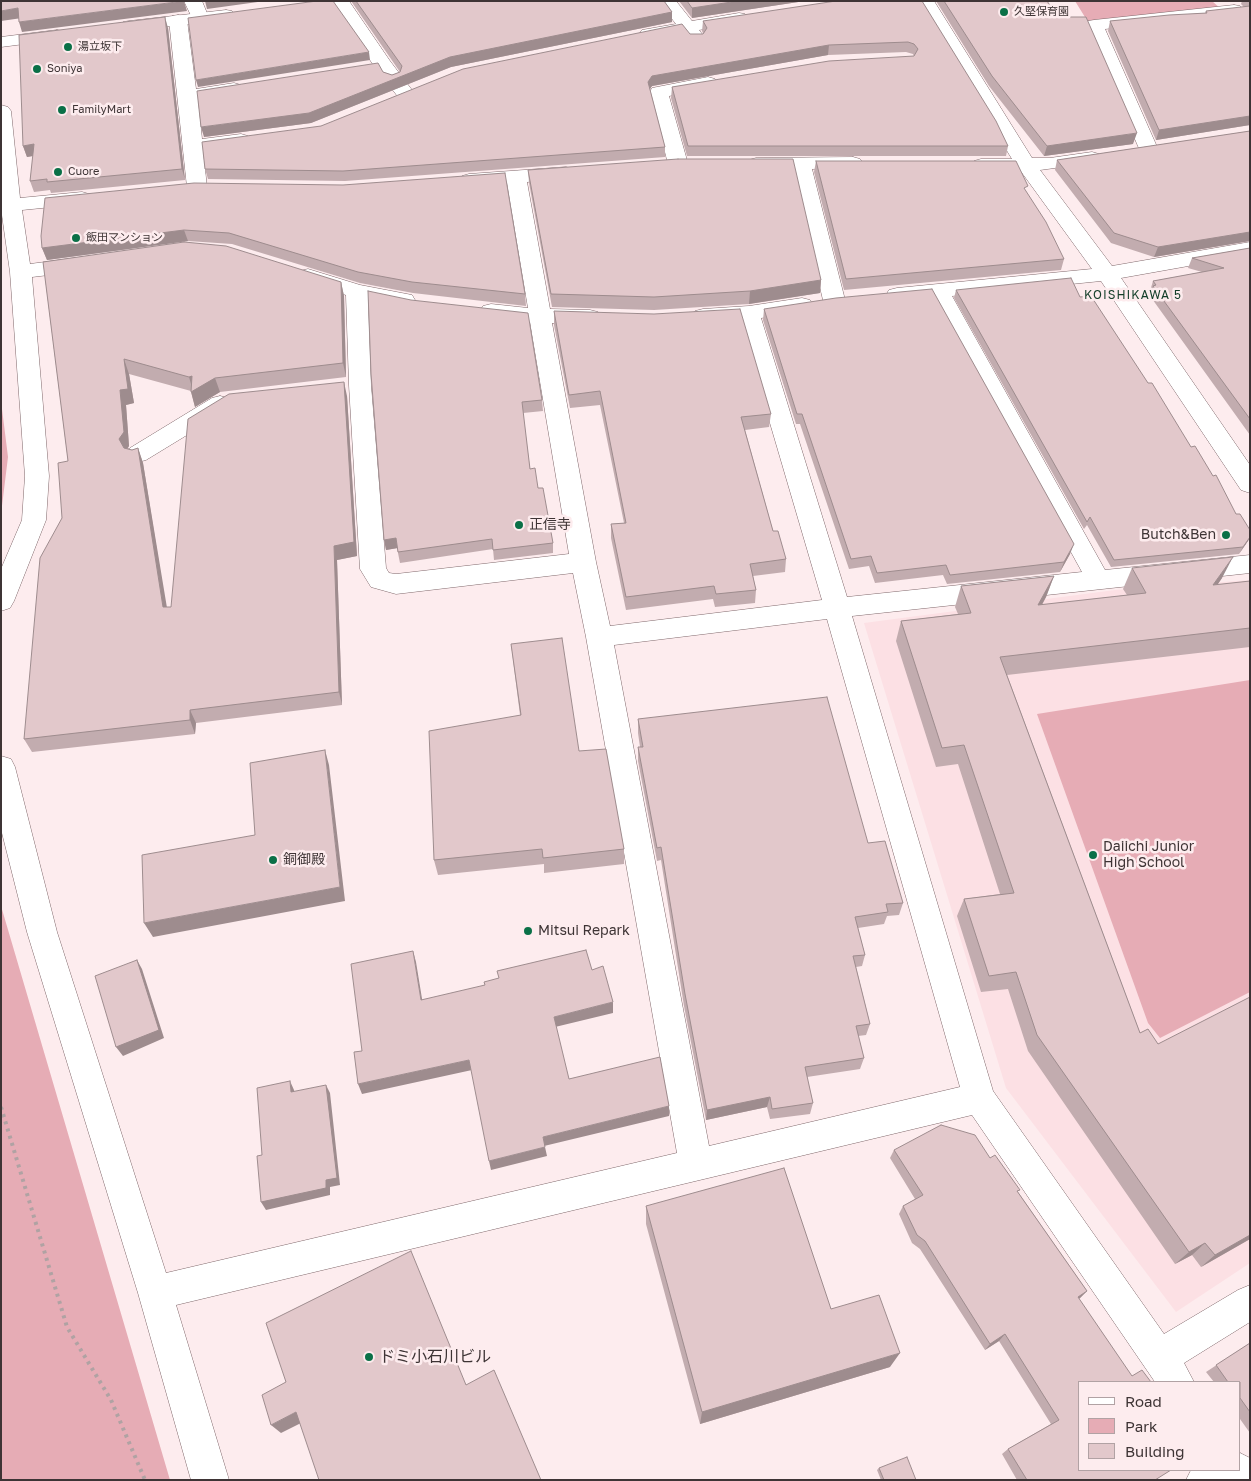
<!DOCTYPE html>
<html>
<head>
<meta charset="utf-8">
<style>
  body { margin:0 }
  #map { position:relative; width:1251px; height:1481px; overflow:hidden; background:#fdecee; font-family:"Golos Text",sans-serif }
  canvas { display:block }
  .frame { position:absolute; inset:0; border:2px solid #3e3435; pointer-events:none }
  .legend { position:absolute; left:1078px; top:1381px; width:162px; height:90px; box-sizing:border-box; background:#fdecee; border:1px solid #b1a2a4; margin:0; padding:6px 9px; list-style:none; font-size:15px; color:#3e3435 }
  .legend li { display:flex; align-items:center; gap:10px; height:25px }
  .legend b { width:25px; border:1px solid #b1a2a4 }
</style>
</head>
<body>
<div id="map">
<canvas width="1251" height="1481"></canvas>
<div class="frame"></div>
<ul class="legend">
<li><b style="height:6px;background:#fff"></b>Road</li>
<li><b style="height:14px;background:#e6acb5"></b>Park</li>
<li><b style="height:14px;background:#e2c8cb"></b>Building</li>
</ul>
</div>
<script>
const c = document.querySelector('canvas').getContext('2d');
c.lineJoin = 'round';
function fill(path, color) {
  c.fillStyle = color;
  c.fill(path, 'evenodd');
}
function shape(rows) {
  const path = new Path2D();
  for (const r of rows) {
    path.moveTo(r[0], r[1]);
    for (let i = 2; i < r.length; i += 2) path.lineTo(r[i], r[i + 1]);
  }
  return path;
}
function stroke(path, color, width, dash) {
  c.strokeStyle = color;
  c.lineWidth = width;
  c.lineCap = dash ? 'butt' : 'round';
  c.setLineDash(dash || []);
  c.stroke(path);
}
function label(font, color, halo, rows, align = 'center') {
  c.font = font + ' "Golos Text","Noto Sans JP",sans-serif';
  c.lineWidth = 5;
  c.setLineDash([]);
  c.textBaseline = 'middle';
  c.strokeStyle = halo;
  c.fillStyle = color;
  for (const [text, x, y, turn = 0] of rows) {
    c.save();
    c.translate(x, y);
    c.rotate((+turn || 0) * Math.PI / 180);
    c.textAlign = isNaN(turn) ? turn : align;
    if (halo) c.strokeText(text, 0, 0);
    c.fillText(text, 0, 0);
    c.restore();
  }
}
fill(shape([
  [1250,580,1250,1263,1176,1312,1006,1088,864,623,1115,590]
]), '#fce0e4');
fill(shape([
  [1075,1,1212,1,1221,9,1088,22],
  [1,401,8,457,1,514],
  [1250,680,1250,992,1160,1038,1148,1023,1037,714],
  [1,906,170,1480,1,1480]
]), '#e6acb5');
const minor = shape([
  [184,1,202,1,209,18,206,22,200,23,194,22,184,1],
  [331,1,349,1,390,61,415,94,413,98,406,100,399,98,376,69,331,1],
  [658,1,676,1,692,21,739,13,745,14,748,18,745,22,699,30,705,38,702,42,696,43,690,42,683,33,648,39,642,38,639,34,642,30,676,24,658,1],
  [916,1,934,1,1032,158,1050,158,1092,152,1099,154,1102,158,1099,162,1040,170,1112,266,1250,242,1250,255,1121,278,1250,465,1250,493,1241,490,1101,281,952,296,1105,570,1250,555,1250,573,852,616,993,1091,1164,1334,1238,1290,1250,1285,1250,1322,1184,1363,1194,1382,1155,1382,972,1115,176,1305,229,1480,191,1480,138,1293,27,932,1,829,1,756,11,759,15,767,57,932,166,1273,677,1153,586,637,573,573,396,594,371,587,360,569,349,385,346,295,300,281,297,276,300,271,308,269,360,285,412,295,415,300,412,305,404,307,368,300,371,385,386,568,389,573,396,574,569,554,530,322,491,318,483,316,480,311,483,306,491,304,528,308,507,183,469,186,462,184,459,180,462,176,469,174,566,167,573,169,576,173,573,177,527,182,550,309,590,310,598,312,601,317,598,322,590,324,552,323,596,562,610,626,822,600,740,321,703,323,695,321,692,316,695,311,703,309,749,306,802,298,810,300,813,305,810,310,802,312,761,318,847,597,1082,572,931,298,897,302,889,300,886,295,889,290,897,288,1092,269,1020,170,981,171,974,169,971,165,974,161,981,159,1012,159,916,1],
  [827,619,960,1087,709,1146,614,645,827,619],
  [1234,5,1240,6,1243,10,1240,14,1105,29,1158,149,1155,153,1148,155,1141,153,1085,25,1088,21,1094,20,1234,5],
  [178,15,184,16,187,20,196,89,234,83,241,85,243,89,241,93,234,95,198,100,202,139,241,134,248,136,251,140,248,144,241,146,203,151,207,187,204,191,197,193,190,191,187,187,169,20,172,16,178,15],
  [708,77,715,79,717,83,715,87,669,96,688,164,685,168,678,170,671,168,668,164,650,92,652,88,708,77],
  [1,105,8,107,11,111,20,198,82,192,89,194,92,198,89,202,82,204,22,210,30,264,82,257,89,259,93,264,89,269,82,271,32,277,49,476,46,520,14,601,10,608,1,611,1,569,22,520,25,476,10,272,1,208,1,105],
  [853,157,860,159,863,163,860,167,812,169,845,300,842,305,834,307,826,305,823,300,792,170,756,170,749,168,746,164,749,160,756,158,853,157],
  [220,396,228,398,231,404,228,410,146,460,138,462,130,460,126,454,130,448,212,398,220,396],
  [1240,1453,1250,1458,1250,1480,1186,1480,1191,1470,1240,1470,1240,1453]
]);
const major = shape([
  [226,10,232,11,235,15,232,19,129,31,123,30,120,26,123,22,129,21,226,10],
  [57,30,63,31,66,35,63,39,1,47,1,37,57,30]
]);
stroke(minor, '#80696c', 1);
stroke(major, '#80696c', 1);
stroke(shape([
  [1,1107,67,1327,111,1400,145,1480]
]), '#b0a2a3', 4, [3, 4.5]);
fill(minor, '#fff');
fill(major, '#fff');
fill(shape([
  [351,1,664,1,672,12,672,22,451,67,311,123,204,137,383,72,392,75,400,72],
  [679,1,805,1,692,18],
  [922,1,1008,146,1006,156,687,156,671,98,672,87,914,56,913,54,906,52,828,55,652,86,650,89,665,147,665,157,345,181,208,179,205,169,321,126,690,34,703,34,703,33,702,31,703,21],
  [936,1,1047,1,1133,144,1044,156,989,86],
  [1242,1,1250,1,1250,125,1156,140,1108,31,1110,21,1205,13,1206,11,1244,7,1241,4],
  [168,28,185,180,51,193,50,190,34,192,30,181,33,156,27,157,23,146],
  [1250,131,1250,241,1154,257,1111,243,1055,170,1057,160],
  [816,161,1026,192,1064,259,1061,270,844,290,814,172],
  [528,170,821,280,820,293,749,304,654,310,552,307,529,183],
  [194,183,525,294,526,306,413,293,360,283,232,244,188,241,47,260,42,248],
  [1250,248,1250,435,1150,296,1151,293,1150,291,1153,281,1202,272,1188,268,1192,258],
  [43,262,341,282,344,296,346,377,220,392,195,407,191,391,129,374,134,403,126,405,129,446,128,448,132,450,138,448,143,463,166,607,171,607,347,396,357,556,337,560,342,705,196,723,195,734,32,752,24,739,62,518,68,461],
  [956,290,1080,297,1148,383,1236,514,1250,530,1250,538,1239,554,1111,567,1087,525,1084,529,954,298],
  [764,309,1070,554,1060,572,947,584,943,575,875,583,869,566,849,569,800,424,796,424,763,320],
  [554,311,771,414,769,427,745,430,773,531,786,559,785,572,753,576,756,590,755,603,715,607,713,599,626,610,611,538,611,524,624,523,600,405,570,408,554,325],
  [371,374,542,400,543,411,523,413,530,469,538,488,553,543,553,553,494,560,493,549,400,563,397,548,386,550],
  [1132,568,1222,578,1217,585,1250,581,1250,647,1007,675,1140,1033,1250,1239,1201,1267,1192,1255,1175,1264,1028,1051,1008,989,981,992,957,916,964,899,1000,894,958,764,936,767,896,641,901,621,958,614,955,607,961,586,1054,576,1046,597,1042,605,1127,595,1123,589],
  [511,644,579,751,624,849,624,864,544,873,544,864,438,875,434,860,520,715],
  [638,719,868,843,903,903,899,915,887,916,884,924,858,928,865,955,862,966,856,967,870,1024,866,1035,858,1036,864,1058,860,1069,807,1077,813,1103,810,1114,770,1119,767,1107,706,1120,684,1006,661,860,657,861,638,761,638,747,640,747,638,733],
  [894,1150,990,1158,1018,1192,1087,1291,1079,1299,1155,1480,1017,1480,1002,1454,1008,1449,1051,1424,999,1341,985,1350,920,1249,912,1243,899,1214,903,1206,915,1199,890,1158],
  [646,1206,831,1309,890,1367,700,1424,646,1224],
  [1250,1343,1250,1433,1240,1419,1240,1382,1214,1382,1206,1372],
  [879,1468,916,1480,881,1480,877,1470]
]), '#c2acaf');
fill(shape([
  [184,1,187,11,22,32,19,22],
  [205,1,265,1,207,9],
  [738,1,805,1,692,18,692,8],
  [18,8,22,18,1,21,1,11],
  [672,12,672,22,451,67,311,123,204,137,201,127,309,113,450,57],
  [165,17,168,28,185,180,182,169],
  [829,45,828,55,652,86,648,92,648,82,652,76],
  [369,52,370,60,198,87,196,80],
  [1250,116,1250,125,1156,140,1159,130],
  [1137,133,1133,144,1044,156,1047,146],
  [34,144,38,155,27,157,23,146],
  [184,230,188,241,47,260,42,248],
  [1250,232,1250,241,1154,257,1158,247],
  [821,280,820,293,749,304,750,291],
  [341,282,344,296,346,377,343,363],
  [124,359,129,374,134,403,126,405,129,446,124,453,119,439,120,390],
  [192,376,215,378,220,392,195,407,191,392,193,391,189,377],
  [344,382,347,396,357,556,337,560,342,705,339,692,334,546],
  [138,448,143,463,169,620,163,607],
  [1250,537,1248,541,1239,554,1243,547],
  [396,538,398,548,386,550,384,540],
  [1074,544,1070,554,1060,572,1064,562],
  [1233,557,1222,578,1203,606,1213,585],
  [1054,576,1046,597,1030,626,1038,605],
  [190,710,196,723,195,734,190,720],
  [325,750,329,765,345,901,153,937,144,923,340,887],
  [413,951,416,962,424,1011,421,1000],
  [137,960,142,969,164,1038,123,1056,116,1047],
  [613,1002,613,1013,555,1027,554,1017],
  [469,1060,472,1070,362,1094,358,1084],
  [290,1081,294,1090,296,1100,291,1092],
  [326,1085,330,1093,340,1185,330,1187,330,1195,266,1210,261,1202],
  [770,1097,767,1107,706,1120,707,1110],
  [669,1106,669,1116,544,1146,543,1137],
  [545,1147,547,1156,491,1170,489,1161],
  [1250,1235,1250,1239,1201,1267,1215,1255],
  [1205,1243,1192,1255,1175,1264,1189,1252],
  [1087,1291,1080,1298,1071,1304,1078,1297],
  [1005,1334,999,1341,985,1350,990,1344],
  [900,1353,890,1367,700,1424,702,1412],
  [296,1412,305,1421,281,1433,271,1425]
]), '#9e8c8e');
const building = shape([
  [1,1,184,1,19,22,18,8,1,11,1,1],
  [317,1,333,1,369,52,196,80,188,18,317,1],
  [356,1,664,1,672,12,450,57,309,113,201,127,197,91,378,63,383,72,392,75,400,72,402,66,356,1],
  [687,1,738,1,692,8,687,1],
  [836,1,922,1,996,121,1008,146,688,146,672,87,829,61,914,56,918,49,914,44,908,42,829,45,652,76,648,82,665,147,343,171,205,169,202,142,321,126,463,69,682,24,690,34,703,34,707,28,703,21,836,1],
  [944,1,1047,1,1058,17,1086,17,1137,133,1047,146,992,76,944,1],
  [1250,6,1250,116,1159,130,1110,21,1169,15,1207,13,1206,11,1250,6],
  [165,17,182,169,47,182,47,179,30,181,34,144,23,146,19,35,165,17],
  [1250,131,1250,232,1158,247,1114,233,1057,160,1250,131],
  [678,159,793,159,821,280,750,291,654,297,551,294,528,170,678,159],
  [816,161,1016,161,1028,186,1024,188,1046,222,1064,259,846,279,816,161],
  [505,173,525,294,412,282,358,272,229,233,184,230,42,248,41,236,45,198,194,183,343,185,505,173],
  [184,242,226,246,341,282,343,363,215,378,191,392,192,376,189,377,124,359,128,389,120,390,124,432,119,439,124,448,132,450,138,448,163,607,171,607,188,419,229,394,344,382,354,542,334,546,339,692,190,710,190,720,24,739,40,558,62,518,58,463,68,461,43,262,184,242],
  [1250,248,1250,419,1153,286,1156,285,1153,281,1224,268,1192,258,1250,248],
  [1071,278,1080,297,1091,296,1148,383,1152,383,1191,447,1195,446,1213,476,1216,475,1236,514,1240,514,1250,530,1250,537,1243,547,1114,560,1090,517,1087,522,956,290,1071,278],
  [932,289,1074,544,1064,562,950,575,946,565,877,573,871,556,851,559,802,414,797,414,764,309,836,298,932,289],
  [368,291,411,300,528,313,542,400,522,402,530,469,535,468,538,488,543,488,553,543,493,550,492,539,398,552,396,538,384,540,371,374,368,291],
  [740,309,771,414,741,417,773,531,778,531,786,559,750,564,756,590,716,594,714,586,626,597,611,524,626,523,600,391,569,395,554,311,654,314,740,309],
  [1233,557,1213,585,1250,581,1250,628,1000,657,1140,1033,1148,1029,1158,1044,1250,997,1250,1235,1215,1255,1205,1243,1189,1252,1037,1035,1016,972,989,976,964,899,1014,893,964,745,942,748,901,621,971,613,961,586,1054,576,1038,605,1146,593,1132,568,1233,557],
  [562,638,579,751,606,749,624,849,543,858,542,849,434,860,429,731,521,715,511,644,562,638],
  [827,697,868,843,885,841,903,903,886,904,888,912,855,917,865,955,853,956,870,1024,856,1026,864,1058,805,1067,813,1103,772,1109,770,1097,707,1110,685,994,661,847,657,848,638,747,643,747,638,719,827,697],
  [325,750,340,887,144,923,142,855,255,835,250,763,325,750],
  [586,950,592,970,603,966,613,1002,554,1017,569,1079,660,1057,669,1106,543,1137,545,1147,489,1161,469,1060,358,1084,354,1052,362,1051,351,964,413,951,421,1000,485,985,484,982,499,978,497,971,586,950],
  [137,960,159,1030,116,1047,95,976,137,960],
  [290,1081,291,1092,326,1085,337,1178,326,1180,326,1188,261,1202,257,1156,262,1155,257,1088,290,1081],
  [941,1125,975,1135,990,1158,995,1155,1020,1190,1017,1191,1087,1291,1078,1297,1132,1376,1142,1370,1151,1382,1080,1382,1080,1470,1171,1470,1155,1480,1027,1480,1008,1449,1059,1420,1005,1334,990,1344,925,1241,917,1235,903,1206,923,1195,894,1150,941,1125],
  [784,1168,831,1309,879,1295,900,1353,702,1412,646,1206,784,1168],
  [411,1251,466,1385,494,1370,541,1480,319,1480,296,1412,271,1425,262,1395,286,1382,266,1323,411,1251],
  [1250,1343,1250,1412,1240,1398,1240,1382,1228,1382,1216,1365,1250,1343],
  [907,1457,916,1480,884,1480,879,1468,907,1457]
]);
fill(building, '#e2c8cb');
stroke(building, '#9e8c8e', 1);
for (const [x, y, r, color] of [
  [1004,12,5,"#0a7047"],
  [68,47,5,"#0a7047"],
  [37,69,5,"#0a7047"],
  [62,110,5,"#0a7047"],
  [58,172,5,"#0a7047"],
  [76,238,5,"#0a7047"],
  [519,525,5,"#0a7047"],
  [1226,535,5,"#0a7047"],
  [1093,855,5,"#0a7047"],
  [273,860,5,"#0a7047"],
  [528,931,5,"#0a7047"],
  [369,1357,5,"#0a7047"]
]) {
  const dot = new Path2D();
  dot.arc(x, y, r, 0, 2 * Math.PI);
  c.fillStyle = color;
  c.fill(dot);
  stroke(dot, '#fdecee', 2);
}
label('11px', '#3e3435', '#fdecee', [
  ["久堅保育園",1014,12],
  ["湯立坂下",78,47],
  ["Soniya",47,69],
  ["FamilyMart",72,110],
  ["Cuore",68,172],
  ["飯田マンション",86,238]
], 'left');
c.letterSpacing = '1px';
label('12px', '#153f2a', '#fdecee', [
  ["KOISHIKAWA 5",1133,295]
]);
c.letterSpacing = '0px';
label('14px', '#3e3435', '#fdecee', [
  ["正信寺",529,525],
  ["Butch&Ben",1216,535,"right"],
  ["Daiichi Junior",1103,847],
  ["High School",1103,863],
  ["銅御殿",283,860],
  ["Mitsui Repark",538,931]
], 'left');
label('16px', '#3e3435', '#fdecee', [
  ["ドミ小石川ビル",379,1357]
], 'left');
</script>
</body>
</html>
